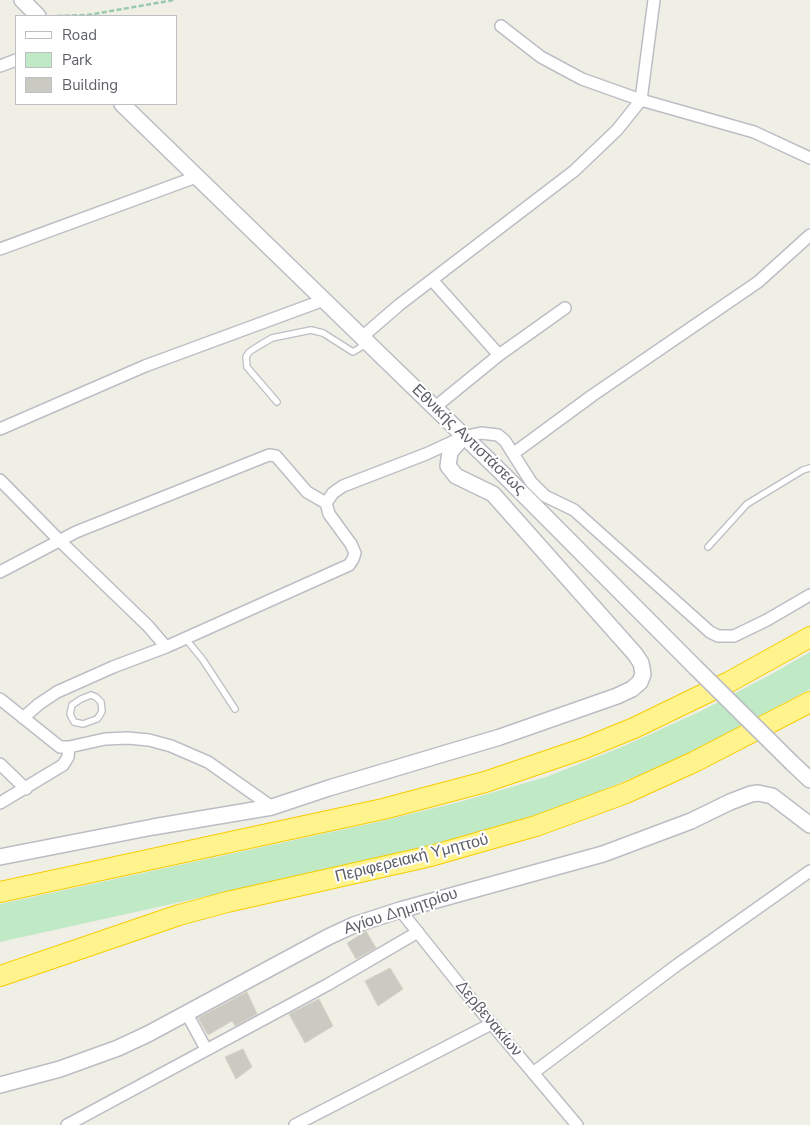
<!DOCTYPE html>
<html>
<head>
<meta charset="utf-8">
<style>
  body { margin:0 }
  #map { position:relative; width:810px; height:1125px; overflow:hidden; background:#f0efe5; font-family:"Nunito Sans",sans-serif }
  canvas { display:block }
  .legend { position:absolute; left:15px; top:15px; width:162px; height:90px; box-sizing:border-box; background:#fff; border:1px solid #bebfc2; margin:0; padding:6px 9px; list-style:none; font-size:15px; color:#5d6067 }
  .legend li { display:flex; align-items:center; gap:10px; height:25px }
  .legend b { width:25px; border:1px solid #bebfc2 }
</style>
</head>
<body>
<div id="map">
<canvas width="810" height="1125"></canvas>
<ul class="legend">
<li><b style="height:6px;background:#fff"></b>Road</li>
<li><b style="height:14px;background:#c0e9c6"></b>Park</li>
<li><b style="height:14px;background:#cbcac2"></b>Building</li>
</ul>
</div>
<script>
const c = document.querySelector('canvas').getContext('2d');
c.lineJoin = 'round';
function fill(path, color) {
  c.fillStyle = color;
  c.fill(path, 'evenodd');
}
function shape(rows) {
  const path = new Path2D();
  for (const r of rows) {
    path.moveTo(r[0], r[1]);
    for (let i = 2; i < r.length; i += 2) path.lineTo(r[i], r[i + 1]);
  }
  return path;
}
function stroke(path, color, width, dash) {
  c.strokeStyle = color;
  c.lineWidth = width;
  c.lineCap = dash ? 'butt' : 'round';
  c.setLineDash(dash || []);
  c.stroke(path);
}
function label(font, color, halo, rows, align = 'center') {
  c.font = font + ' "Nunito Sans",sans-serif';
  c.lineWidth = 4;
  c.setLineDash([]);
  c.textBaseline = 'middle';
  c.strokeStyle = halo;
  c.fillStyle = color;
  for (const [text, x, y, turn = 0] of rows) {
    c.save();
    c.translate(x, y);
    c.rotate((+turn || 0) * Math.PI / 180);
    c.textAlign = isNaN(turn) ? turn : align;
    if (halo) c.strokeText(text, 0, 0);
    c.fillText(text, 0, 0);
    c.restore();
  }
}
fill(shape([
  [810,652,810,689,716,740,649,771,566,805,471,835,393,855,0,942,0,904,382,821,463,801,546,777,624,746,701,711,768,676]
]), '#c0e9c6');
const building = shape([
  [366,931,376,948,356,959,347,943,366,931],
  [390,968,403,989,378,1006,365,981,390,968],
  [247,992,257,1014,235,1026,232,1021,208,1035,198,1018,247,992],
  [319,999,333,1026,305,1043,289,1014,319,999],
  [243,1049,252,1067,236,1079,225,1057,243,1049]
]);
fill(building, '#cbcac2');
stroke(building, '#d6d2c3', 1);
const lane = shape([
  [277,402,247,367,246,357,249,352,260,345,272,338,311,330,323,333,353,352,366,344],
  [708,547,747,504,803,470,810,468],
  [185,638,203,660,235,709],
  [91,695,96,697,101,702,102,711,100,715,97,719,83,724,74,722,70,714,72,705,81,699,91,695]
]);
const street = shape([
  [501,26,541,57,582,79,641,100,654,0],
  [0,66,16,60],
  [0,249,196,177],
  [432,280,499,355],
  [362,337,399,305,574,171,617,130,641,100,754,132,810,158],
  [434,408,499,355,565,308],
  [0,429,145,366,324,300],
  [514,453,593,395,758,282,810,235],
  [0,480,59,540,148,626,166,647],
  [0,572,76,532,269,455,276,456,307,492,326,503],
  [0,699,60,747,69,747,105,739,128,738,149,740,171,746,208,762,272,807],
  [23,718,39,704,57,692,113,667,166,647,349,565,353,559,355,553,351,544,329,514,326,503,333,493,343,486,426,454,463,437,481,433,498,435,505,441,531,482,545,496,574,510,710,632,718,636,734,636,767,620,810,595],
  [0,764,26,789],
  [0,803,63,765,68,757,69,747],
  [400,910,475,1004,577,1125],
  [187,1014,206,1049],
  [533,1073,677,965,810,871],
  [67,1125,327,985,418,932],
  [295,1125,491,1024]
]);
const secondary = shape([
  [22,0,38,16],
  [122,104,501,472,695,667],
  [792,763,810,780],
  [0,857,153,827,272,807,329,788,500,737,617,696,632,689,640,682,643,674,641,663,635,654,493,494,456,476,448,466,450,452,463,437],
  [0,1085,60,1069,118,1048,148,1034,328,937,354,925,400,910,603,854,691,821,730,802,751,794,758,793,772,796,810,825]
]);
const highway = shape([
  [0,892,383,809,485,782,585,748,634,728,729,682,810,637],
  [0,976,179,915,227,902,431,856,536,826,626,793,694,762,810,702]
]);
stroke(lane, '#bdbec5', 8);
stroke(street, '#bdbec5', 14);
stroke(secondary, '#bbbdc4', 18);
stroke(highway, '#f6cc00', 22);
stroke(shape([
  [57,16,88,15,174,0]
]), '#98c8ad', 2.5, [5, 2.5]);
stroke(lane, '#fff', 5.5);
stroke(street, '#fff', 11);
stroke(secondary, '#fff', 15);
stroke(highway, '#fff38e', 20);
const secondaryBridge = shape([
  [695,667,792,763]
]);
stroke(secondaryBridge, '#bbbdc4', 18, []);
stroke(secondaryBridge, '#fff', 15);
label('16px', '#5d6067', '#fff', [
  ["Εθνικής Αντιστάσεως",468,440,44],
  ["Περιφερειακή Υμηττού",412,859,-14],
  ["Αγίου Δημητρίου",401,912,-18],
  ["Δερβενακίων",488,1019,50]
]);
</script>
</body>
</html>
